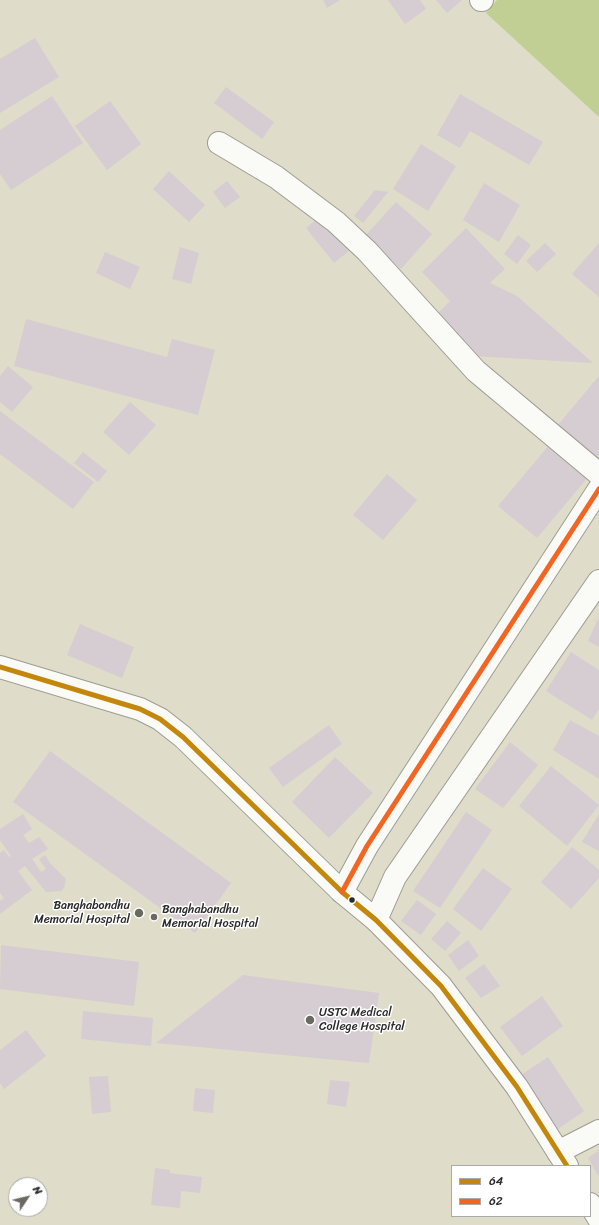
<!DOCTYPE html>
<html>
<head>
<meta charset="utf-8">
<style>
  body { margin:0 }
  #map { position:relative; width:599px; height:1225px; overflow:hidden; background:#dfdcc9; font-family:Sriracha,sans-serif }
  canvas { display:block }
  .legend { position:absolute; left:451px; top:1165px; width:140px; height:52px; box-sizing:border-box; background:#fff; border:1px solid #aaa; margin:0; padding:5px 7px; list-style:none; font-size:12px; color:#2b2b2b }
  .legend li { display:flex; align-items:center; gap:8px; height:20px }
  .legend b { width:20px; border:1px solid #aaa }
  .north { position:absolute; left:8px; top:1177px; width:40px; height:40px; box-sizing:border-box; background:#fff; border:1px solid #aaa; border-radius:50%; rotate:55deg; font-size:11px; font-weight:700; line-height:16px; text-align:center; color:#2b2b2b }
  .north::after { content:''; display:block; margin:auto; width:14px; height:18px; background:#6a6962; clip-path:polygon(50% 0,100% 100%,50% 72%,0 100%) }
</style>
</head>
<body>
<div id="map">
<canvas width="599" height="1225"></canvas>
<ul class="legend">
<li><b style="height:5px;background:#c4870b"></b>64</li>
<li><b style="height:5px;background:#f26522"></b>62</li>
</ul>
<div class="north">N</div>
</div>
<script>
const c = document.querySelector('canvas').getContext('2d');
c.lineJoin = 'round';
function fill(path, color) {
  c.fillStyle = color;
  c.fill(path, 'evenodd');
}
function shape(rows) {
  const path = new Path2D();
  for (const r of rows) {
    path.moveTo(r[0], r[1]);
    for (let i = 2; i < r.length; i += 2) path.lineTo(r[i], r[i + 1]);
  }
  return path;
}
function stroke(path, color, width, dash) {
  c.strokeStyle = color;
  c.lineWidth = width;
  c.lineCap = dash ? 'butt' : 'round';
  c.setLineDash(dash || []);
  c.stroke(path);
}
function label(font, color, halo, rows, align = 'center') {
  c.font = font + ' Sriracha,sans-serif';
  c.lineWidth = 3;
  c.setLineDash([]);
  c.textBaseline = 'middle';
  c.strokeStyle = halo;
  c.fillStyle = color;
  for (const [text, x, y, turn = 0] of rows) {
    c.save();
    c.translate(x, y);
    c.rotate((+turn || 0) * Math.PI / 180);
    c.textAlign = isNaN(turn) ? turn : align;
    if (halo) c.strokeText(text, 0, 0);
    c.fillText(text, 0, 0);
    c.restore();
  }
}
fill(shape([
  [497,0,599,0,599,117,486,13]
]), '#c1ce94');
fill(shape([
  [323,0,340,0,327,8],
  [388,0,420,0,426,9,405,24],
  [436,0,462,0,447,13],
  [35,38,59,77,0,113,0,59],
  [226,87,274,122,262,139,214,103],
  [460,94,543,142,529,165,470,131,460,148,437,135],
  [52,96,83,143,11,190,0,174,0,130],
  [110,101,141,144,107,170,75,126],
  [421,144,456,166,428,211,393,189],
  [169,171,205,205,189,222,153,189],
  [227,181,240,197,225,208,213,192],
  [484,183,520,205,499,242,463,220],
  [375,190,388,192,363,223,354,216],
  [396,202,432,234,401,269,365,236],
  [322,215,350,250,334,263,306,228],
  [466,228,505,269,490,283,517,296,593,363,472,356,434,317,450,301,422,272],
  [518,235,531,245,517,264,504,254],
  [545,243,556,254,537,272,526,261],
  [599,243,599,297,572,274],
  [180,247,199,253,191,284,172,279],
  [105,252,140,267,130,289,96,273],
  [26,319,167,357,172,339,215,350,198,415,14,366],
  [8,366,33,387,12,412,0,402,0,376],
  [599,376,599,455,596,459,557,426],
  [130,402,156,425,129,455,103,432],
  [0,411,94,482,73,509,0,454],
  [550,444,589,476,537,538,498,506],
  [83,452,107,471,98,482,74,463],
  [387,474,417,500,383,540,353,515],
  [599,617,599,647,588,641],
  [80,624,134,647,122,678,67,655],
  [571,652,599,670,599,709,592,720,546,691],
  [570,720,599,736,599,779,553,750],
  [329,725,342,744,283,787,269,768],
  [510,742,538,765,503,808,475,789],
  [50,751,231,883,195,933,13,802],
  [335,757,373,793,329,838,292,802],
  [551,766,599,805,567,846,519,806],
  [466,812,492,830,440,908,413,891],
  [23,814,32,829,23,835,29,843,39,837,48,849,32,859,41,872,46,869,39,859,45,855,50,863,66,879,64,888,61,891,46,892,25,866,18,871,32,890,0,914,0,901,4,898,0,893,0,853,4,850,9,857,11,856,0,840,0,829],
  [599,814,599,851,582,842],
  [572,847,599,870,599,878,571,909,541,882],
  [483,868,512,889,481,931,453,909],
  [417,900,436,914,421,935,401,921],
  [447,921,461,933,445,951,431,939],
  [468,940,479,956,459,971,448,955],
  [1,945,139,962,134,1006,0,989],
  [484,964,500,986,481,998,465,978],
  [243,975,379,993,369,1063,156,1043],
  [542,996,563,1026,522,1056,500,1027],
  [83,1011,153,1018,151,1046,81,1039],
  [26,1030,46,1056,4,1089,0,1083,0,1050],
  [548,1057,584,1111,558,1129,521,1075],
  [108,1076,111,1112,92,1114,89,1077],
  [330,1080,350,1082,346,1107,327,1104],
  [195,1088,215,1090,213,1113,193,1111],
  [599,1150,599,1177,588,1158],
  [155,1168,170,1170,170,1173,202,1177,200,1193,181,1191,180,1208,151,1205]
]), '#d5cdd1');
const street = shape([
  [481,0,482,0],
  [219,143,276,177,336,222,367,251,476,371,599,474],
  [342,892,367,846,599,489],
  [376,920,395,877,599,581],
  [558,1152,599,1131]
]);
const highway = shape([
  [0,667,140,709,160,719,183,737,342,892,376,920,441,986,517,1087,567,1166],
  [590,1204,599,1219]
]);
stroke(street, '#9e9c91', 24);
stroke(highway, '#9e9c91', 24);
stroke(street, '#fafaf7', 22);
stroke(highway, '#fafaf7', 22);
stroke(shape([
  [0,667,140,709,160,719,183,737,342,892,376,920,441,986,517,1087,567,1166]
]), '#c4870b', 5);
stroke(shape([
  [342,892,367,846,599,489]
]), '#f26522', 5);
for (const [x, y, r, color] of [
  [352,900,3.5,"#2b2b2b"],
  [139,913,5,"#6a6962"],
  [154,917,4,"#6a6962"],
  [310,1020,5,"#6a6962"]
]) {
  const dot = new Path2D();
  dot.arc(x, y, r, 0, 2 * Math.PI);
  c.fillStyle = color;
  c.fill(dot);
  stroke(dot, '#fff', 1.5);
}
label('12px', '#2b2b2b', '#fff', [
  ["Banghabondhu",130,906,"right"],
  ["Memorial Hospital",130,920,"right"],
  ["Banghabandhu",162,910],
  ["Memorial Hospital",162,924],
  ["USTC Medical",319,1013],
  ["College Hospital",319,1027]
], 'left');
</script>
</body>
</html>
